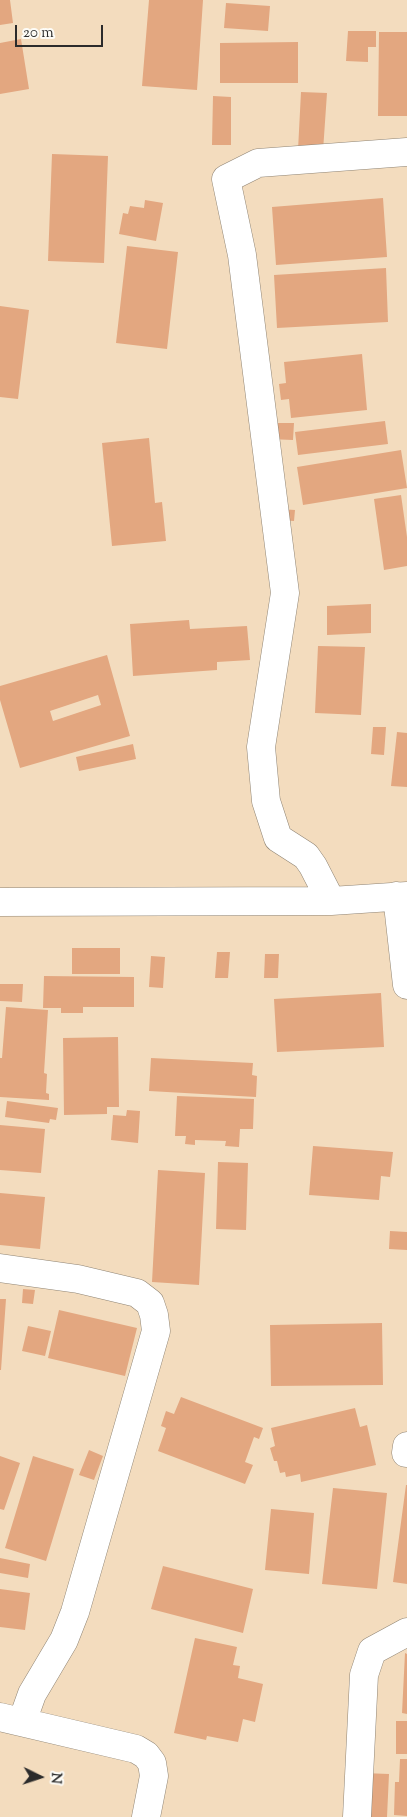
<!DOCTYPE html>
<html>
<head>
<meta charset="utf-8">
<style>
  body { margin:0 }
  #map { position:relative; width:407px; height:1817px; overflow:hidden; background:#f3dcbe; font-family:"Sorts Mill Goudy",serif }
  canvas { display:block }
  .north { position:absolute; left:15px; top:1752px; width:50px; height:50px; -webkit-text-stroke:4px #fdfcf7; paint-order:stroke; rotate:94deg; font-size:14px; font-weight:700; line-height:20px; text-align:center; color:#2b2b2b }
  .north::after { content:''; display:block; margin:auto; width:18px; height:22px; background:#2b2b2b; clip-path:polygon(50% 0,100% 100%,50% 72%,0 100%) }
  .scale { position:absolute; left:15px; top:25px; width:88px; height:22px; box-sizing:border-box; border:2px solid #2b2b2b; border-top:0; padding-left:6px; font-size:15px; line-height:18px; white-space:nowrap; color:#2b2b2b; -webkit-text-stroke:4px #fdfcf7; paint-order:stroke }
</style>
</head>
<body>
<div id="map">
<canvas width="407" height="1817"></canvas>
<div class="north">N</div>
<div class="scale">20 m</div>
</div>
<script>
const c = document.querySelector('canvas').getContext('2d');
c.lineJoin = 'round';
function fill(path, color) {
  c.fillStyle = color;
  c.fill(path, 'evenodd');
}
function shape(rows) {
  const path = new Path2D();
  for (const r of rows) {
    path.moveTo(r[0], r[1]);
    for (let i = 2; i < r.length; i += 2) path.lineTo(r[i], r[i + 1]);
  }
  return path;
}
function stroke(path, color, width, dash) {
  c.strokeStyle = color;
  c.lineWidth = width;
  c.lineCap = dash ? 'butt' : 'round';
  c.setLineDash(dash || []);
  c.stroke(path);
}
fill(shape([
  [0,0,10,0,13,23,0,25],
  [149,0,203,0,197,90,142,86],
  [226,3,270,6,268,31,224,28],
  [348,31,376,31,376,47,368,47,368,62,346,61],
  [379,32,407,32,407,116,378,116],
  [21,39,29,89,0,94,0,43],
  [298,42,298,83,220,83,220,43],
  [301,92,327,93,323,151,298,150],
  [213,96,231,97,231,145,212,145],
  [52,154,108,156,104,263,48,261],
  [383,198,387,257,276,265,272,207],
  [145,200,163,203,156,241,119,234,123,213,128,214,130,206,144,208],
  [127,246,178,252,167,349,116,343],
  [386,268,388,322,277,328,274,275],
  [0,306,29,310,18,399,0,397],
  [362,354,367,410,291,418,289,399,281,400,279,384,286,383,284,362],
  [385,421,388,444,298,455,295,432],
  [269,423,294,423,293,440,268,439],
  [149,438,155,503,162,502,166,541,112,546,102,443],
  [401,450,407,488,303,505,297,467],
  [401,495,407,537,407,566,384,570,374,499],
  [280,509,295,510,294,521,279,520],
  [371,604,371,633,327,635,327,606],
  [189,620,190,629,247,626,250,660,217,662,217,670,133,676,130,624],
  [318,646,365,647,361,715,315,713],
  [107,655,130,736,20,768,0,700,0,686],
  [98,695,101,705,53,721,50,711],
  [373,727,386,727,384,755,371,754],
  [397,732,407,733,407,787,391,786],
  [133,744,136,759,79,771,76,757],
  [72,948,120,948,120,974,72,974],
  [217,952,230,952,228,978,215,978],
  [265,954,279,954,278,978,264,978],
  [151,956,165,957,163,988,149,987],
  [44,976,134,977,134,1007,83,1007,83,1013,61,1013,61,1008,43,1008],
  [0,984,23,984,22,1002,0,1001],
  [381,993,384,1047,277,1052,274,999],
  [6,1007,48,1010,44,1073,47,1074,46,1093,49,1094,49,1100,0,1097,0,1058,2,1058],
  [118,1037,119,1107,107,1107,107,1114,64,1115,63,1038],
  [151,1058,253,1063,252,1075,257,1076,256,1097,149,1091],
  [177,1096,254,1099,253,1129,240,1129,239,1147,225,1146,226,1141,195,1140,195,1145,185,1144,186,1136,175,1136],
  [7,1101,58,1108,56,1120,50,1119,49,1123,5,1117],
  [127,1110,140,1111,138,1143,111,1140,113,1115,126,1116],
  [0,1125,45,1129,41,1173,0,1170],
  [313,1146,393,1152,390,1177,381,1176,379,1200,309,1195],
  [218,1162,248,1163,246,1230,216,1229],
  [158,1170,205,1173,199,1285,152,1282],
  [0,1193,45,1197,40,1249,0,1245],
  [390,1231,407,1232,407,1250,389,1249],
  [23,1289,35,1290,33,1304,22,1303],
  [0,1299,6,1299,1,1370,0,1370],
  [59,1310,137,1328,125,1376,48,1358],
  [382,1323,383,1385,271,1386,270,1325],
  [28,1326,51,1331,45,1356,22,1351],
  [181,1397,263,1428,259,1439,254,1437,245,1462,253,1465,245,1484,158,1451,166,1428,161,1426,166,1411,174,1414],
  [355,1408,360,1427,367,1425,376,1465,301,1482,300,1474,286,1477,285,1472,280,1473,277,1461,274,1461,270,1448,275,1446,271,1428],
  [89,1450,103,1456,94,1480,79,1475],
  [0,1456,20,1463,4,1510,0,1509],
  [33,1456,74,1469,46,1561,5,1548],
  [406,1485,407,1485,407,1584,393,1582],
  [333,1488,387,1493,377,1589,322,1584],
  [271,1509,314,1513,309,1574,265,1570],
  [0,1558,30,1564,28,1578,0,1573],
  [163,1566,253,1589,243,1633,151,1609],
  [0,1589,30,1593,25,1630,0,1627],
  [195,1638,237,1647,233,1665,240,1666,238,1678,263,1684,255,1722,243,1719,238,1742,207,1736,206,1740,174,1733],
  [405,1653,407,1654,407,1714,402,1713],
  [396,1721,407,1721,407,1754,396,1754],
  [400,1759,407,1759,407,1816,394,1815,395,1782,399,1782],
  [363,1773,389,1774,387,1817,362,1817]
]), '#e3a780');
const minor = shape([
  [397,896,407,985],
  [331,901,313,866,306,856,278,838,266,801,261,747,285,593,242,255,226,179,258,163,407,152],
  [0,902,331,901,407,896],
  [0,1268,78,1279,137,1293,150,1303,154,1315,156,1331,75,1612,64,1640,32,1694,22,1722],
  [406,1453,407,1446],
  [0,1717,136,1749,146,1755,152,1763,154,1776,146,1817],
  [357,1817,364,1675,372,1651,407,1632]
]);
stroke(minor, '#8f8474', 29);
stroke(minor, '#fff', 28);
</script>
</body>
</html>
